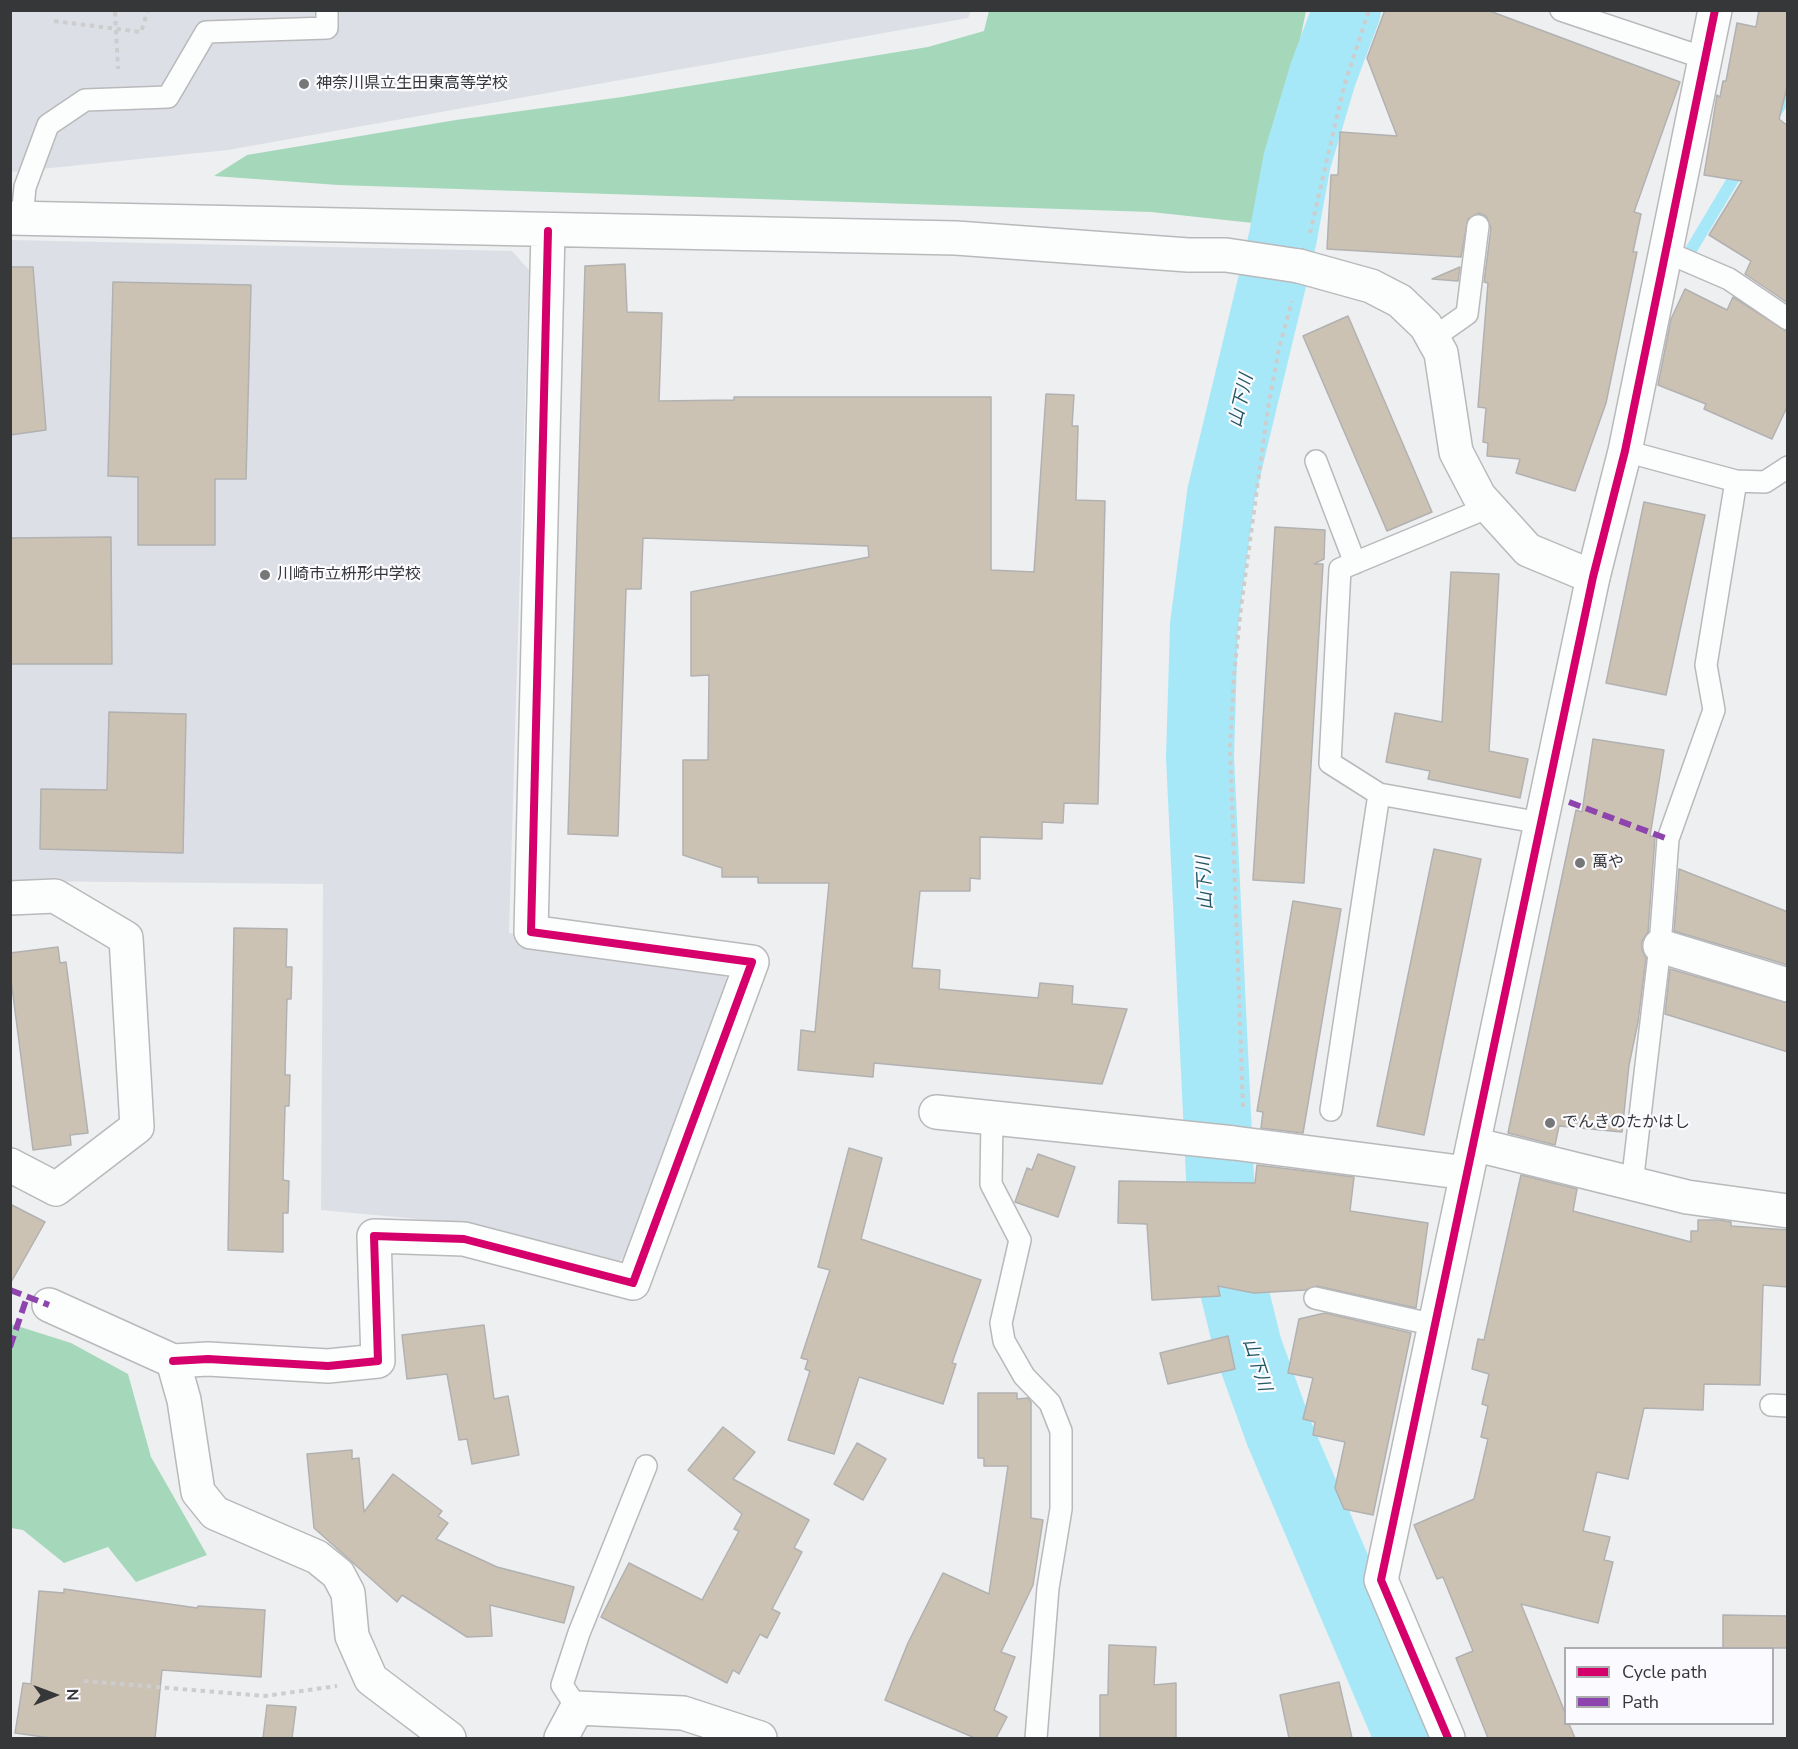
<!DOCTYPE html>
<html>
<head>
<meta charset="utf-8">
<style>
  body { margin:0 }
  #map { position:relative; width:1798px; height:1749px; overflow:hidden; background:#eeeff1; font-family:"Nunito Sans",sans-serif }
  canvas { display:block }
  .frame { position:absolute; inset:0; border:12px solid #363739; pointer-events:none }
  .legend { position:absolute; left:1564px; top:1647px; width:210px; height:78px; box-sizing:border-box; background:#fbfbff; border:2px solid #acadb0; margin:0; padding:8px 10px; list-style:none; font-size:18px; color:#363739 }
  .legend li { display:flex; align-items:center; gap:12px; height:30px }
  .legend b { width:30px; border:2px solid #acadb0 }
  .north { position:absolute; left:24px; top:1665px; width:60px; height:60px; -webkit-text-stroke:4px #fbfbff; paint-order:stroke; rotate:89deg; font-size:16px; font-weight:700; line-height:24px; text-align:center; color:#363739 }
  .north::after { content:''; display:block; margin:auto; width:21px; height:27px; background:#363739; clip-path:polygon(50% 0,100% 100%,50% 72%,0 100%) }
</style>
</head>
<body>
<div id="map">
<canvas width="1798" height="1749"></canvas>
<div class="frame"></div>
<ul class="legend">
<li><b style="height:8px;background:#d6006c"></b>Cycle path</li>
<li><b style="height:8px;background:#8e44ad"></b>Path</li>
</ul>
<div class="north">N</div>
</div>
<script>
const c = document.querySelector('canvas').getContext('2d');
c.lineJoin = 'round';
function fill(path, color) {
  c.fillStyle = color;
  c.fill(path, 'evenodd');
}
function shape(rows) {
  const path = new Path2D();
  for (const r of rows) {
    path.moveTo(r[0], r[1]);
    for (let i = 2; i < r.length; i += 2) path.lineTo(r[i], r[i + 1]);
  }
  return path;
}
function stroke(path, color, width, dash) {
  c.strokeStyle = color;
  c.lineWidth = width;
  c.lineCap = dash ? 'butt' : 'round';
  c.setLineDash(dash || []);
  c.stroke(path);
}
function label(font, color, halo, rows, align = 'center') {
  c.font = font + ' "Nunito Sans","Noto Sans JP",sans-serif';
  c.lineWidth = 4.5;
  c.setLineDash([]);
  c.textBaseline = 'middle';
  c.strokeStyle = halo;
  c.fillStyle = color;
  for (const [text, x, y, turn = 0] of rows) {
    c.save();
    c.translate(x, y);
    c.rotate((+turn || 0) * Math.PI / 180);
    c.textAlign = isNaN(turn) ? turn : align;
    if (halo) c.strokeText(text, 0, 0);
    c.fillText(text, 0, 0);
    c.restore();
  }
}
fill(shape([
  [11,11,971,11,968,18,228,150,11,172],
  [11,240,512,251,529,270,509,933,717,966,728,980,629,1254,612,1266,450,1222,321,1210,323,884,11,881]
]), '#dcdfe5');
fill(shape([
  [989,11,1306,11,1262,224,1151,212,338,185,214,176,247,155,456,120,622,97,928,47,984,31],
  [11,1324,71,1343,128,1374,151,1457,207,1555,136,1582,108,1547,64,1563,23,1530,11,1528]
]), '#a5d7bb');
stroke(shape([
  [1775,113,1788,94],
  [1691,250,1741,166]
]), '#a7e8f8', 12);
stroke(shape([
  [1347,10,1323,74,1297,161,1283,237,1221,494,1204,625,1200,757,1221,1198,1229,1270,1248,1347,1279,1433,1409,1738]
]), '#a7e8f8', 68);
const building = shape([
  [1385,10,1487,10,1680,82,1634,212,1641,214,1633,252,1637,252,1606,403,1575,491,1516,473,1520,459,1487,456,1488,443,1483,442,1486,408,1478,407,1488,283,1484,282,1491,228,1486,216,1479,213,1468,219,1461,257,1327,249,1331,175,1338,175,1340,132,1397,136,1367,58,1385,10],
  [1759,10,1788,10,1788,83,1779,119,1788,126,1788,303,1745,274,1751,261,1709,235,1742,181,1704,175,1717,95,1720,97,1723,81,1726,81,1737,23,1756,27,1759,10],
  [625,264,627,312,662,313,659,401,734,400,734,397,991,397,991,570,1034,572,1046,394,1074,395,1072,426,1078,426,1076,500,1105,501,1098,804,1064,803,1063,823,1042,822,1042,839,980,837,980,879,970,878,970,891,920,891,912,968,940,970,939,989,1038,998,1040,983,1073,986,1072,1004,1127,1009,1102,1084,874,1063,873,1077,798,1070,801,1030,815,1032,829,883,758,883,758,877,722,877,722,868,683,855,683,760,708,760,709,675,691,676,691,592,869,557,868,546,643,538,641,589,626,589,618,836,568,834,585,266,625,264],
  [10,267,33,267,46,430,10,435,10,267],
  [1460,267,1458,281,1432,279,1460,267],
  [113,282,251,285,246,479,215,479,215,545,138,545,138,477,108,476,113,282],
  [1685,289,1727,310,1733,297,1788,332,1788,405,1772,439,1704,409,1706,404,1658,385,1671,319,1685,289],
  [1348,316,1432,512,1387,531,1303,336,1348,316],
  [1644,502,1705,515,1666,695,1606,683,1644,502],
  [1275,527,1325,530,1324,559,1314,564,1323,564,1304,883,1253,880,1275,527],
  [111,537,112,664,10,664,10,538,111,537],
  [1451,572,1499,574,1489,751,1528,759,1520,798,1428,779,1430,771,1386,762,1395,713,1442,722,1451,572],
  [109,712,186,714,183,853,40,849,41,789,107,790,109,712],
  [1593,739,1664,750,1650,836,1655,837,1648,932,1642,941,1642,950,1646,958,1638,1022,1629,1065,1622,1132,1559,1126,1555,1145,1508,1133,1576,810,1582,812,1593,739],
  [1434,849,1481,859,1424,1135,1377,1126,1434,849],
  [1679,869,1788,912,1788,965,1674,931,1679,869],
  [1293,901,1341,909,1303,1133,1261,1128,1263,1112,1257,1111,1293,901],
  [234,928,287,929,286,967,292,967,291,999,287,999,285,1075,290,1075,289,1106,285,1106,283,1180,289,1181,288,1213,283,1213,283,1252,228,1250,234,928],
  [58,947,60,963,66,962,88,1133,70,1135,71,1145,33,1150,10,972,10,953,58,947],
  [1670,969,1788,1003,1788,1052,1665,1014,1670,969],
  [849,1148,882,1158,861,1239,981,1280,952,1363,956,1364,943,1404,859,1377,834,1454,788,1440,810,1371,805,1369,808,1360,801,1358,830,1270,818,1267,849,1148],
  [1038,1154,1075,1167,1058,1217,1015,1202,1027,1168,1032,1170,1038,1154],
  [1257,1165,1354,1177,1350,1211,1428,1223,1416,1308,1317,1286,1305,1290,1254,1293,1218,1286,1220,1296,1152,1300,1147,1224,1118,1223,1119,1181,1255,1183,1257,1165],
  [1521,1175,1577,1189,1573,1211,1691,1242,1691,1231,1698,1231,1698,1220,1719,1220,1731,1222,1731,1226,1788,1230,1788,1287,1763,1285,1760,1385,1704,1384,1703,1410,1644,1408,1628,1479,1597,1472,1583,1531,1610,1537,1604,1560,1613,1562,1598,1623,1521,1604,1566,1715,1566,1724,1569,1724,1575,1738,1488,1738,1456,1658,1473,1651,1443,1577,1437,1579,1414,1525,1474,1499,1488,1439,1481,1437,1488,1406,1482,1404,1489,1374,1472,1369,1478,1339,1484,1340,1521,1175],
  [10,1204,45,1222,10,1284,10,1204],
  [1325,1313,1411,1333,1373,1515,1344,1509,1335,1488,1345,1442,1313,1435,1315,1422,1303,1419,1313,1378,1288,1373,1299,1319,1325,1313],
  [484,1325,494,1399,508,1396,519,1455,472,1464,467,1439,459,1440,447,1374,407,1379,402,1335,484,1325],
  [1228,1336,1235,1369,1168,1384,1160,1353,1228,1336],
  [978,1393,1017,1393,1017,1399,1028,1398,1031,1402,1031,1518,1043,1520,1033,1585,1001,1652,1015,1657,994,1710,1007,1717,996,1738,975,1738,885,1700,908,1643,943,1573,989,1594,1008,1466,984,1466,984,1458,978,1458,978,1393],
  [723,1427,755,1452,733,1479,809,1520,794,1548,802,1552,772,1609,780,1613,767,1638,760,1634,739,1674,733,1670,727,1683,601,1617,629,1563,702,1600,739,1531,734,1529,742,1514,688,1470,723,1427],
  [857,1443,886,1459,863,1500,834,1484,857,1443],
  [352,1450,352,1459,359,1458,364,1512,393,1474,442,1511,438,1516,448,1523,436,1539,497,1567,574,1587,564,1623,490,1605,492,1636,467,1637,402,1595,397,1602,314,1528,307,1454,352,1450],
  [64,1589,197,1608,198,1606,265,1610,261,1677,162,1670,155,1738,51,1738,15,1733,23,1683,31,1684,39,1591,64,1593,64,1589],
  [1723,1615,1788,1616,1788,1648,1723,1648,1723,1615],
  [1109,1645,1156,1647,1154,1685,1176,1683,1176,1738,1100,1738,1100,1695,1108,1695,1109,1645],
  [1339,1682,1352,1738,1289,1738,1280,1695,1339,1682],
  [267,1705,296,1707,292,1738,263,1738,267,1705]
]);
fill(building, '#ccc2b4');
stroke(building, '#b1b1b1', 1.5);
const lane = shape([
  [1561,10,1704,58],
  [22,218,25,187,48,125,85,100,168,97,206,32,327,28,327,10],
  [1664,251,1729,279,1788,319],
  [1433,338,1467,314,1478,226],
  [1625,451,1736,481,1765,482,1788,467],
  [1316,461,1355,563],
  [1489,507,1340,569,1330,763,1379,794,1541,823],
  [1331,1110,1379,794],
  [992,1118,991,1184,1020,1240,1001,1323,1004,1341,1024,1376,1050,1403,1061,1431,1061,1509,1048,1588,1036,1738],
  [1632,1184,1660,946,1668,839,1714,710,1706,665,1736,481],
  [1315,1298,1435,1325],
  [1771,1405,1788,1406],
  [577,1708,562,1685,579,1633,646,1466]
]);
const street = shape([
  [10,218,956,238,1188,255,1226,255,1299,266],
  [10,898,55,896,126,938,137,1127,56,1189,10,1165],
  [1660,946,1788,985],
  [936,1112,1234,1143,1467,1173],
  [1473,1144,1687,1197,1788,1211],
  [49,1305,173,1361,184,1400,198,1492,215,1513,317,1557,338,1574,348,1593,352,1636,371,1679,449,1738],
  [173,1361,208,1359,328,1366,378,1361,374,1236,464,1239,633,1283,752,962,531,932,548,231],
  [561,1738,577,1708,683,1713,760,1738],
  [1448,1738,1381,1580,1593,577,1625,451,1715,10]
]);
const secondary = shape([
  [1299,266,1371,286,1400,301,1426,326,1441,353,1456,452,1479,496,1528,550,1593,577]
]);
stroke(lane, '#b9b9bb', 24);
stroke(street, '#b9b9bb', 36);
stroke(secondary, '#b9b9bb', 36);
stroke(shape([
  [115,12,118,69],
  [54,21,141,32,148,10],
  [1310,233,1344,86,1369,10],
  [1243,1107,1230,747,1234,675,1241,607,1268,408,1279,348,1292,301],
  [84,1681,265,1696,337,1686]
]), '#cdcdce', 4, [4.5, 4.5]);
stroke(lane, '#fcfdfd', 21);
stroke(street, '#fcfdfd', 33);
stroke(secondary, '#fcfdfd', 33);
stroke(shape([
  [1569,802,1668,839],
  [10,1290,49,1305],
  [10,1347,27,1297]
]), '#8e44ad', 6, [12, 6]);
stroke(shape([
  [173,1361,208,1359,328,1366,378,1361,374,1236,464,1239,633,1283,752,962,531,932,548,231],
  [1448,1738,1381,1580,1593,577,1625,451,1715,10]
]), '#d6006c', 8);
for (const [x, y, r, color] of [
  [304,84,6,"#767779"],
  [265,575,6,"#767779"],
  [1580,863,6,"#767779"],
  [1550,1123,6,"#767779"]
]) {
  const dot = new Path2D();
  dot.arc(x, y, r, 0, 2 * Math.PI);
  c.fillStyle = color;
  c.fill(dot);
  stroke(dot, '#fbfbff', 2);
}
label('16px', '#363739', '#fbfbff', [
  ["神奈川県立生田東高等学校",316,84],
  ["川崎市立枡形中学校",277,575],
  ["萬や",1592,863],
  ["でんきのたかはし",1562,1123]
], 'left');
label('italic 18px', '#235864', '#fbfbff', [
  ["山下川",1242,401,-77],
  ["山下川",1206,883,-93],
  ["山下川",1256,1365,72]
]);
</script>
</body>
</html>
